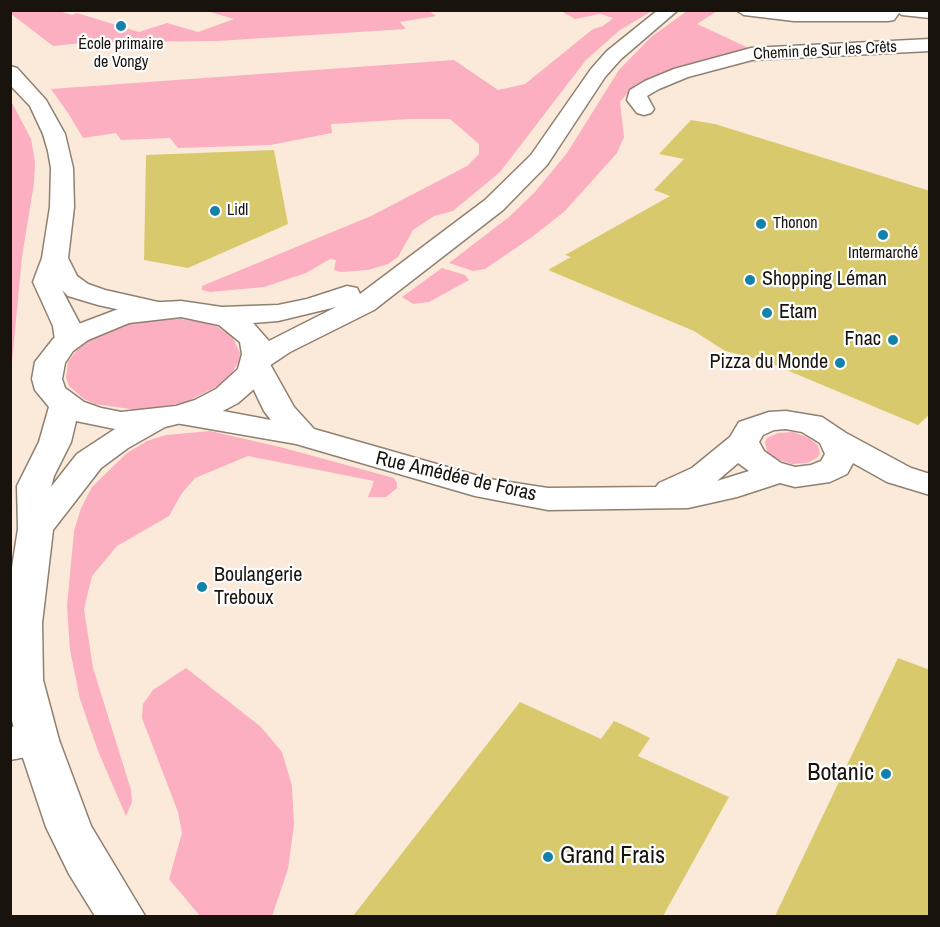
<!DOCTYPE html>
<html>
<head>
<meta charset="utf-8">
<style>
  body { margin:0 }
  #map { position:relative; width:940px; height:927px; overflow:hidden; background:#fbead9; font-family:"Archivo Narrow",sans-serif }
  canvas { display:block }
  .frame { position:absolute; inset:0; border:12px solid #18130d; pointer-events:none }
</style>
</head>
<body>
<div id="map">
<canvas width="940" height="927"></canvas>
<div class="frame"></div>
</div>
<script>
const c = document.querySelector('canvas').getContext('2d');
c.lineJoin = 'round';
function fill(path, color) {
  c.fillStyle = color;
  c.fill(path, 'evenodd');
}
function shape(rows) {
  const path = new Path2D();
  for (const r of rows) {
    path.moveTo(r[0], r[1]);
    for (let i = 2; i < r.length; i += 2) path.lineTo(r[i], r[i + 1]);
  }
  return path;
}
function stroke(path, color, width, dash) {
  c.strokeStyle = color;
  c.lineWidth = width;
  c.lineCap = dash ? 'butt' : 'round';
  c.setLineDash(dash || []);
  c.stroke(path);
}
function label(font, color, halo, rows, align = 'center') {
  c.font = font + ' "Archivo Narrow",sans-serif';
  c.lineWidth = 4.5;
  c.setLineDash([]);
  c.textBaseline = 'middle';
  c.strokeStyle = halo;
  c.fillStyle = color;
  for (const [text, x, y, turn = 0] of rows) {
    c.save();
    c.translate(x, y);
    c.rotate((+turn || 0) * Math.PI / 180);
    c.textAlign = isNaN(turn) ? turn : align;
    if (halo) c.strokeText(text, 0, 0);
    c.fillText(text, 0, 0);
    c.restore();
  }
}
fill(shape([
  [59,11,72,15,77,13,139,32,167,23,198,32,234,19,207,11,428,10,436,16,400,22,406,29,217,41,92,42,53,46,10,13,11,10],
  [561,11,652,11,620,30,586,60,500,172,453,211,434,216,413,230,398,257,388,264,368,270,341,272,334,270,336,260,330,259,306,273,264,287,210,292,202,290,202,286,371,216,467,166,479,154,479,144,450,119,410,119,331,124,332,133,270,145,178,148,170,138,121,140,116,133,83,138,68,113,51,89,454,60,498,90,525,84,593,29,603,26,613,18,600,14,575,19],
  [687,11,717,11,697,24,751,49,676,68,632,88,620,102,624,137,617,153,565,211,532,237,485,269,473,271,449,263,509,217,535,192,567,153,619,70,651,37],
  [11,101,31,139,35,162,34,183,22,257,11,372],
  [442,268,465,275,469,280,429,302,413,304,402,297],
  [168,317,207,323,218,327,233,338,240,353,239,361,230,377,222,384,184,403,137,410,95,404,84,399,69,386,66,378,68,362,79,347,88,340,125,323],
  [210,431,280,447,394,478,397,483,397,488,386,497,368,497,374,481,248,456,195,478,182,493,169,516,117,546,92,576,84,609,93,668,131,790,132,802,126,816,98,751,80,699,70,650,67,606,74,531,81,508,92,487,127,453,147,441,166,435],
  [793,432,807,437,818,445,820,454,817,458,807,463,792,464,776,459,767,451,765,442,767,438,778,433],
  [186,668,261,727,282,752,292,786,294,825,288,869,272,916,200,916,169,879,182,833,178,812,142,718,143,704,153,690]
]), '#fcafc0');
fill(shape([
  [691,120,715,124,930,191,930,414,918,425,765,361,725,351,694,331,548,270,571,257,565,255,670,196,654,190,684,159,659,154],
  [274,150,288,224,188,268,144,260,146,155],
  [898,658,930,670,930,916,775,916],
  [520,702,601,739,614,721,632,729,650,738,638,756,729,797,663,916,353,916]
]), '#d8ca6c');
const minor = shape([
  [736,10,794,11,901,10,894,20,888,21,794,21,744,15,736,10],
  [930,39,930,51,752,60,688,77,659,89,647,96,654,109,651,113,644,115,637,113,627,100,630,90,645,81,674,69,751,48,930,39],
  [256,354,266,357,294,407,314,429,489,479,548,488,656,487,659,483,692,468,730,437,739,422,769,412,786,411,822,417,846,433,911,468,930,474,930,495,887,482,853,463,847,474,830,482,795,487,780,483,737,497,688,508,548,510,475,496,296,444,170,422,165,415,170,408,181,406,212,409,271,420,264,411,241,363,246,357,256,354],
  [786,429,802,432,820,443,825,454,821,461,811,465,795,467,781,463,764,451,759,442,763,435,774,430,786,429],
  [738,463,749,471,717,481,738,463],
  [38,724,53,728,59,740,53,752,10,760,10,727,38,724]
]);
const tertiary = shape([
  [894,10,930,10,930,18,902,15,894,10],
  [10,66,17,68,46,100,65,134,73,168,74,207,68,258,77,276,88,284,105,290,167,304,171,310,167,316,157,318,98,305,68,296,62,290,81,326,83,340,79,346,69,349,59,346,55,340,53,326,33,282,42,258,50,207,51,168,48,151,43,134,30,106,10,85,10,66]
]);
const secondary = shape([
  [658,10,678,10,621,59,605,77,547,165,503,210,374,310,290,352,269,366,254,389,238,403,217,414,165,427,128,448,101,468,53,530,42,623,43,680,59,740,91,826,145,916,95,916,69,874,46,827,17,740,10,713,10,580,18,529,17,486,39,442,49,407,35,390,32,379,35,362,53,339,68,328,121,308,145,303,181,301,222,307,278,305,307,299,347,286,357,288,360,294,485,200,531,155,591,69,607,51,658,10],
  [336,307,269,341,253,323,278,321,336,307],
  [181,317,219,325,240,342,242,354,238,369,216,389,195,400,176,406,121,412,101,408,84,402,65,388,62,379,65,363,73,351,88,340,129,323,181,317],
  [76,421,115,429,77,454,51,487,54,476,71,442,76,421]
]);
stroke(minor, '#8f8071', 3);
stroke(tertiary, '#8f8071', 3);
stroke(secondary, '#8f8071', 3);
fill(minor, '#fff');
fill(tertiary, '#fff');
fill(secondary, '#fff');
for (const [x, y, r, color] of [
  [121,26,6,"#1382aa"],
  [215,211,6,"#1382aa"],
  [761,224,6,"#1382aa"],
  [883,235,6,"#1382aa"],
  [750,280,6,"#1382aa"],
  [767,313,6,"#1382aa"],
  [893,340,6,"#1382aa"],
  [840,363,6,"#1382aa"],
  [202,587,6,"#1382aa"],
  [886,774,6,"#1382aa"],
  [548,857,6,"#1382aa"]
]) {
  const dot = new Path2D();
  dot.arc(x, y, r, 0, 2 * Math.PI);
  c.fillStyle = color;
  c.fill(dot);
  stroke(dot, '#fff', 2);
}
label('16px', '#18130d', '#fff', [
  ["École primaire",121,45],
  ["de Vongy",121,63],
  ["Lidl",227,211,"left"],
  ["Thonon",773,224,"left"],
  ["Intermarché",883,254]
]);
label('16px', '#18130d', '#fff', [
  ["Chemin de Sur les Crêts",825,51,-3]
]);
label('20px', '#18130d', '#fff', [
  ["Shopping Léman",762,280],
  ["Etam",779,313],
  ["Fnac",881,340,"right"],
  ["Pizza du Monde",828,363,"right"],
  ["Boulangerie",214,576],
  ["Treboux",214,599]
], 'left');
label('20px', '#18130d', '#fff', [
  ["Rue Amédée de Foras",456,477,13]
]);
label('24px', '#18130d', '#fff', [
  ["Botanic",874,774],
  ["Grand Frais",560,857,"left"]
], 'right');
</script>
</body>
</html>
